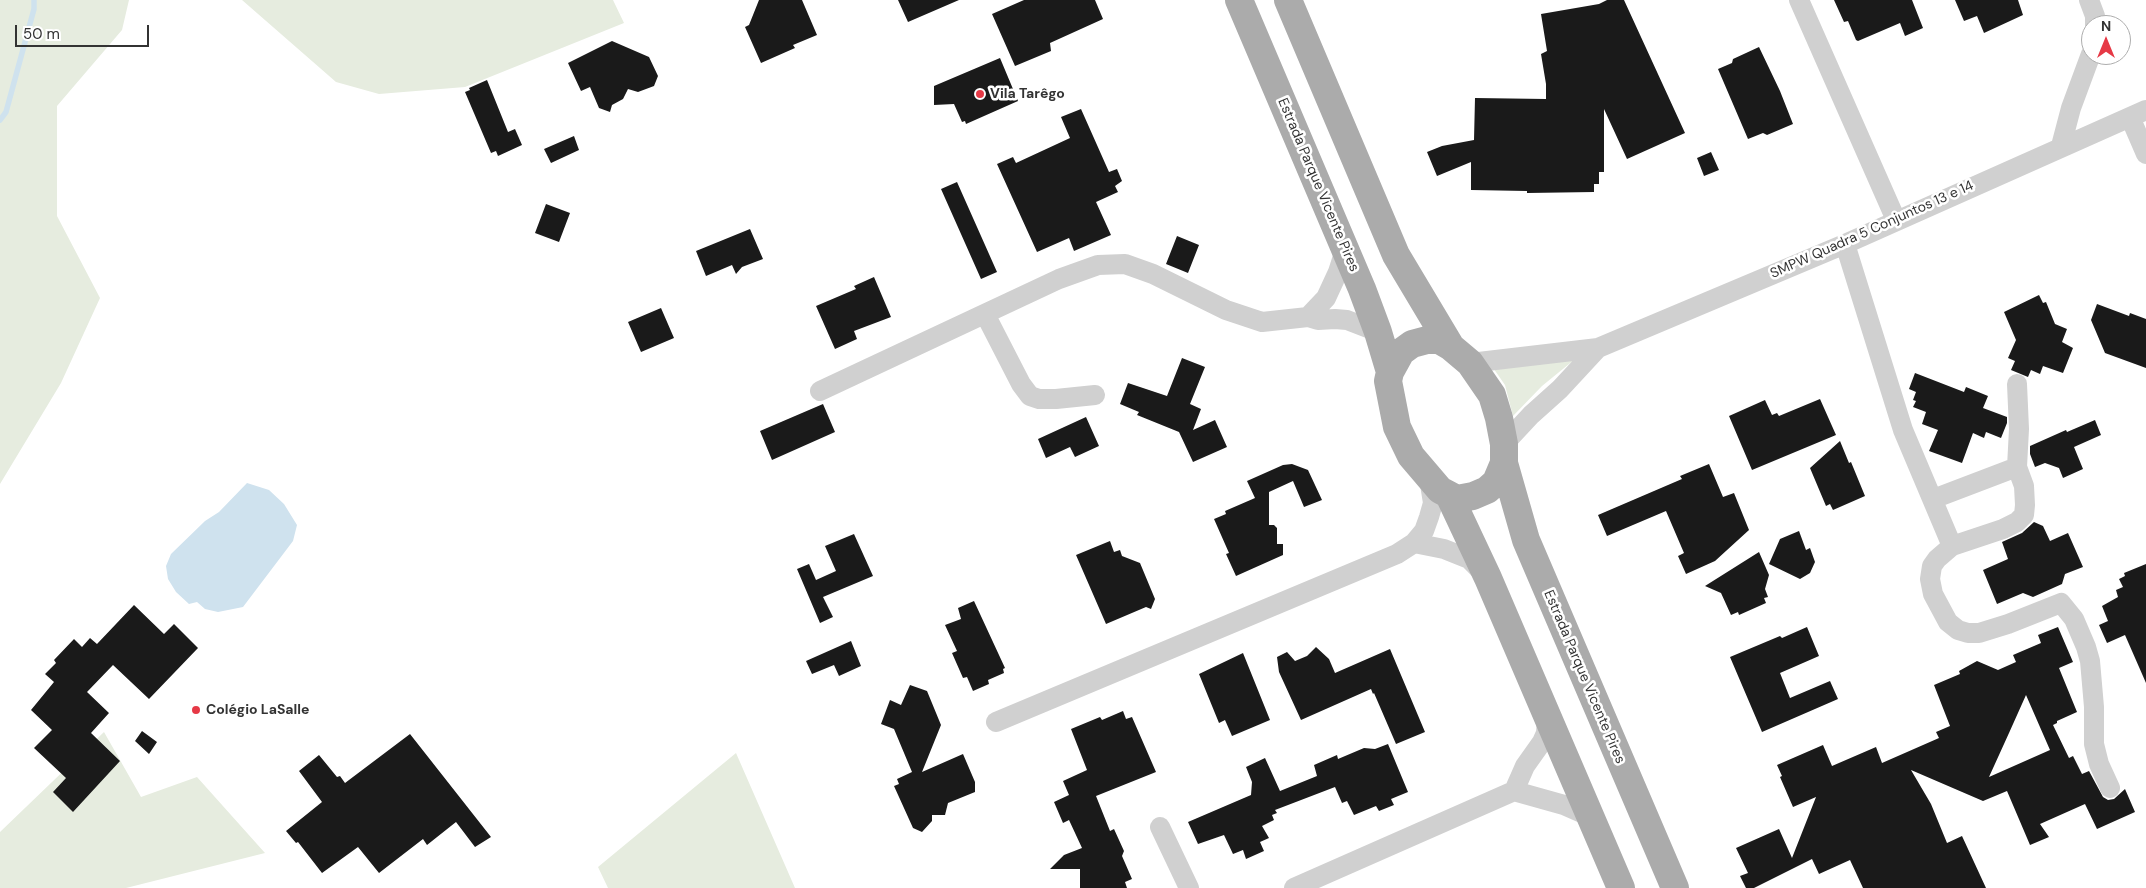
<!DOCTYPE html>
<html>
<head>
<meta charset="utf-8">
<style>
  body { margin:0 }
  #map { position:relative; width:2146px; height:888px; overflow:hidden; background:#fff; font-family:"DM Sans",sans-serif }
  canvas { display:block }
  .north { position:absolute; left:2081px; top:15px; width:50px; height:50px; box-sizing:border-box; background:#fff; border:1px solid #adadad; border-radius:50%; rotate:0deg; font-size:14px; font-weight:700; line-height:20px; text-align:center; color:#333 }
  .north::after { content:''; display:block; margin:auto; width:18px; height:22px; background:#e63946; clip-path:polygon(50% 0,100% 100%,50% 72%,0 100%) }
  .scale { position:absolute; left:15px; top:25px; width:134px; height:22px; box-sizing:border-box; border:2px solid #333; border-top:0; padding-left:6px; font-size:15px; line-height:18px; white-space:nowrap; color:#333; -webkit-text-stroke:4px #fff; paint-order:stroke }
</style>
</head>
<body>
<div id="map">
<canvas width="2146" height="888"></canvas>
<div class="north">N</div>
<div class="scale">50 m</div>
</div>
<script>
const c = document.querySelector('canvas').getContext('2d');
c.lineJoin = 'round';
function fill(path, color) {
  c.fillStyle = color;
  c.fill(path, 'evenodd');
}
function shape(rows) {
  const path = new Path2D();
  for (const r of rows) {
    path.moveTo(r[0], r[1]);
    for (let i = 2; i < r.length; i += 2) path.lineTo(r[i], r[i + 1]);
  }
  return path;
}
function stroke(path, color, width, dash) {
  c.strokeStyle = color;
  c.lineWidth = width;
  c.lineCap = dash ? 'butt' : 'round';
  c.setLineDash(dash || []);
  c.stroke(path);
}
function label(font, color, halo, rows, align = 'center') {
  c.font = font + ' "DM Sans",sans-serif';
  c.lineWidth = 5;
  c.setLineDash([]);
  c.textBaseline = 'middle';
  c.strokeStyle = halo;
  c.fillStyle = color;
  for (const [text, x, y, turn = 0] of rows) {
    c.save();
    c.translate(x, y);
    c.rotate((+turn || 0) * Math.PI / 180);
    c.textAlign = isNaN(turn) ? turn : align;
    if (halo) c.strokeText(text, 0, 0);
    c.fillText(text, 0, 0);
    c.restore();
  }
}
fill(shape([
  [0,0,129,0,122,30,57,106,57,216,100,298,61,383,0,484],
  [242,0,613,0,624,23,465,87,379,94,336,82],
  [1585,351,1542,386,1513,416,1505,385,1489,362],
  [104,732,141,797,197,777,265,853,126,888,0,888,0,832],
  [736,753,795,888,608,888,598,867]
]), '#e6ecdf');
fill(shape([
  [247,483,269,490,284,504,297,525,293,541,243,607,218,612,205,609,197,602,189,604,176,592,168,579,166,566,171,554,205,521,219,512]
]), '#cfe2ee');
stroke(shape([
  [0,120,6,112,34,9,34,0]
]), '#cfe2ee', 5.5);
fill(shape([
  [759,0,802,0,817,35,793,45,795,48,761,63,745,27,749,25],
  [898,0,959,0,908,22],
  [1024,0,1095,0,1103,19,1050,43,1051,51,1015,66,992,14],
  [1607,0,1624,0,1685,133,1627,159,1604,109,1604,172,1599,172,1599,184,1594,184,1594,192,1527,193,1527,191,1471,190,1471,162,1437,176,1427,152,1442,146,1474,140,1475,98,1546,99,1546,84,1541,54,1547,51,1541,14,1599,4],
  [1834,0,1912,0,1923,28,1905,36,1900,23,1858,41,1856,40,1848,21,1844,22],
  [1955,0,2018,0,2023,15,1984,33,1977,16,1964,21],
  [612,41,649,57,658,76,654,86,638,92,628,89,623,99,612,105,610,112,599,108,590,87,581,91,568,63],
  [1759,47,1780,91,1793,124,1767,135,1763,133,1748,139,1718,69,1732,63,1733,59],
  [1000,58,1018,101,966,124,965,121,962,122,954,104,934,105,934,86],
  [487,80,508,132,515,129,522,145,498,156,496,151,491,153,465,92,470,90,469,88],
  [1081,109,1109,172,1117,169,1122,181,1115,186,1118,192,1096,202,1111,235,1074,251,1069,238,1037,252,997,164,1013,157,1016,163,1070,138,1061,117],
  [574,136,579,150,551,163,544,149],
  [1711,152,1719,170,1704,176,1697,158],
  [957,182,997,272,981,279,941,189],
  [546,204,570,213,559,242,535,233],
  [750,229,763,259,742,267,736,274,732,265,706,276,696,251],
  [1177,236,1199,245,1188,273,1166,264],
  [874,277,891,317,854,331,857,339,835,349,816,306,856,289,854,286],
  [2039,295,2043,303,2046,302,2055,324,2067,329,2062,342,2073,348,2063,373,2043,366,2040,374,2031,370,2028,377,2011,370,2015,361,2008,358,2016,340,2004,312],
  [2097,304,2129,316,2130,313,2146,319,2146,368,2105,353,2091,320],
  [661,308,674,338,641,352,628,322],
  [1182,358,1205,367,1190,404,1201,409,1193,430,1215,420,1227,447,1193,462,1179,432,1137,415,1139,412,1120,404,1128,383,1167,396],
  [1915,373,1964,392,1966,387,1988,396,1983,408,2007,417,2007,423,2001,438,1986,432,1984,438,1973,433,1962,463,1929,451,1938,430,1922,424,1926,412,1913,407,1916,401,1913,400,1916,392,1909,389],
  [1820,399,1836,435,1752,470,1729,416,1765,400,1772,415,1777,413,1779,416],
  [823,404,835,432,772,460,760,431],
  [1086,417,1099,446,1075,457,1070,447,1046,458,1038,439],
  [2095,420,2101,435,2074,447,2083,469,2063,478,2059,468,2045,463,2035,467,2030,454,2030,446,2066,430,2067,432],
  [1840,441,1849,463,1851,462,1865,496,1833,510,1830,504,1826,506,1810,468],
  [1292,464,1308,470,1322,500,1304,507,1293,481,1269,492,1269,525,1274,525,1277,528,1277,544,1283,544,1283,555,1236,576,1226,554,1229,553,1214,519,1226,514,1225,511,1255,498,1247,481,1283,465],
  [1709,464,1723,497,1734,493,1749,530,1715,561,1686,574,1678,556,1684,553,1666,511,1607,536,1598,515,1682,479,1680,476],
  [2034,522,2043,526,2050,541,2068,533,2083,567,2065,574,2062,584,2033,597,2023,593,1997,604,1983,570,2008,559,2002,542,2022,533],
  [1799,531,1806,550,1810,548,1815,562,1810,573,1800,579,1769,564,1780,539],
  [854,534,873,576,823,597,833,617,820,623,797,569,809,564,816,580,836,571,825,546],
  [1110,541,1114,552,1120,550,1122,556,1140,563,1155,599,1151,609,1146,607,1106,624,1076,555],
  [1759,552,1769,575,1765,589,1768,597,1764,598,1766,603,1739,615,1738,612,1731,615,1721,593,1705,586],
  [2146,564,2146,683,2125,635,2107,643,2099,625,2108,621,2102,606,2118,597,2116,590,2123,587,2119,579,2125,576,2124,573],
  [974,601,1005,668,1003,669,1004,673,988,680,989,684,973,691,967,677,963,678,952,653,957,651,945,625,961,619,958,608],
  [134,605,164,634,174,624,198,648,149,699,113,665,87,692,109,713,91,733,120,761,73,812,53,792,66,778,34,748,52,730,31,710,54,682,45,674,56,663,54,660,74,639,82,647,90,638,97,644],
  [1807,627,1819,656,1780,673,1790,698,1830,681,1838,699,1762,732,1730,657,1780,636,1782,638],
  [2058,627,2073,662,2059,668,2077,712,2057,721,2057,723,2053,725,2069,758,2073,756,2082,774,2089,771,2103,797,2108,800,2114,799,2125,789,2135,812,2097,829,2085,804,2040,824,2049,837,2030,845,2007,791,1983,801,1911,770,1931,804,1947,843,1962,836,1986,888,1863,888,1850,860,1819,874,1812,859,1754,888,1746,888,1740,876,1748,873,1736,848,1779,829,1792,858,1816,797,1793,807,1780,777,1782,776,1777,765,1823,745,1832,766,1876,747,1882,763,1939,738,1936,732,1950,726,1934,685,1960,674,1959,671,1977,661,1998,670,2016,662,2013,655,2041,643,2038,635],
  [2026,695,2050,750,1989,777,2009,733],
  [851,641,861,666,839,676,834,665,812,674,806,661],
  [1316,647,1329,659,1335,673,1390,649,1425,732,1396,744,1374,693,1373,694,1371,689,1301,720,1279,672,1277,657,1287,652,1295,661,1307,656],
  [1243,653,1270,720,1232,736,1225,720,1219,723,1199,674],
  [910,685,927,691,941,725,922,772,963,754,975,782,975,792,948,803,945,815,932,815,932,821,922,832,913,828,894,786,899,784,897,779,912,772,894,729,881,724,890,700,901,705],
  [1123,711,1126,719,1132,717,1156,772,1096,796,1110,831,1114,829,1124,851,1122,856,1132,879,1125,882,1127,888,1080,888,1080,869,1050,869,1064,855,1082,848,1069,820,1063,823,1054,802,1069,795,1063,781,1087,770,1071,729,1100,717,1102,720],
  [142,731,157,742,149,754,135,741],
  [410,734,491,837,475,847,456,822,427,845,423,839,379,873,358,847,322,873,298,842,296,843,286,831,322,802,299,771,319,755,337,777,340,776,345,783],
  [1388,744,1408,792,1391,799,1394,805,1379,811,1376,806,1354,815,1347,801,1342,803,1335,787,1275,810,1277,813,1272,815,1274,820,1262,826,1269,838,1260,842,1264,851,1246,859,1243,850,1233,854,1224,835,1198,844,1188,822,1251,795,1252,782,1246,767,1265,758,1280,791,1317,776,1314,765,1337,755,1338,759,1364,748,1375,749]
]), '#1a1a1a');
stroke(shape([
  [1799,0,1896,220],
  [2089,0,2095,16,2095,25],
  [2130,117,2146,154],
  [2061,146,2071,108,2091,54],
  [1845,244,1903,430,1952,546],
  [985,314,1021,384,1030,396,1039,399,1056,399,1095,395],
  [1308,317,1326,298,1338,272,1345,250],
  [1470,363,1598,348,1845,244,2146,110],
  [2017,384,2019,429,2017,467,2024,486,2025,505,2024,515,2017,522,2003,529,1952,546,1937,559,1932,566,1930,579,1933,594,1948,622,1958,630,1968,633,1979,633,2008,624,2061,603,2074,619,2086,647,2090,661,2094,707,2094,744,2099,764,2110,788],
  [820,391,1059,279,1098,265,1125,264,1153,274,1226,310,1262,322,1308,317,1318,320,1335,319,1347,320,1378,332],
  [1504,444,1531,415,1560,389,1598,348],
  [1933,499,2017,467],
  [1414,543,1444,549,1469,559,1484,574],
  [996,722,1397,554,1414,543,1424,531,1429,517,1433,503,1429,478],
  [1514,791,1525,766,1542,742,1546,733,1547,719],
  [1160,827,1189,888],
  [1294,888,1514,791,1564,805,1589,816]
]), '#d0d0d0', 20);
stroke(shape([
  [1239,0,1362,289,1378,332,1390,372],
  [1288,0,1396,255,1451,347],
  [1427,340,1439,340,1451,347,1470,363,1492,395,1499,418,1504,444,1504,463,1496,482,1487,490,1473,496,1457,499,1440,490,1411,456,1397,427,1388,381,1390,372,1401,352,1412,344,1427,340],
  [1504,463,1526,540,1675,888],
  [1449,495,1488,578,1621,888]
]), '#ababab', 28);
for (const [x, y, r, color] of [
  [980,94,5,"#e63946"],
  [196,710,5,"#e63946"]
]) {
  const dot = new Path2D();
  dot.arc(x, y, r, 0, 2 * Math.PI);
  c.fillStyle = color;
  c.fill(dot);
  stroke(dot, '#fff', 2);
}
label('bold 14px', '#333', '#fff', [
  ["Vila Tarêgo",990,94],
  ["Colégio LaSalle",206,710]
], 'left');
label('14px', '#333', '#fff', [
  ["Estrada Parque Vicente Pires",1318,185,67],
  ["SMPW Quadra 5 Conjuntos 13 e 14",1872,230,-24],
  ["Estrada Parque Vicente Pires",1584,677,67]
]);
</script>
</body>
</html>
